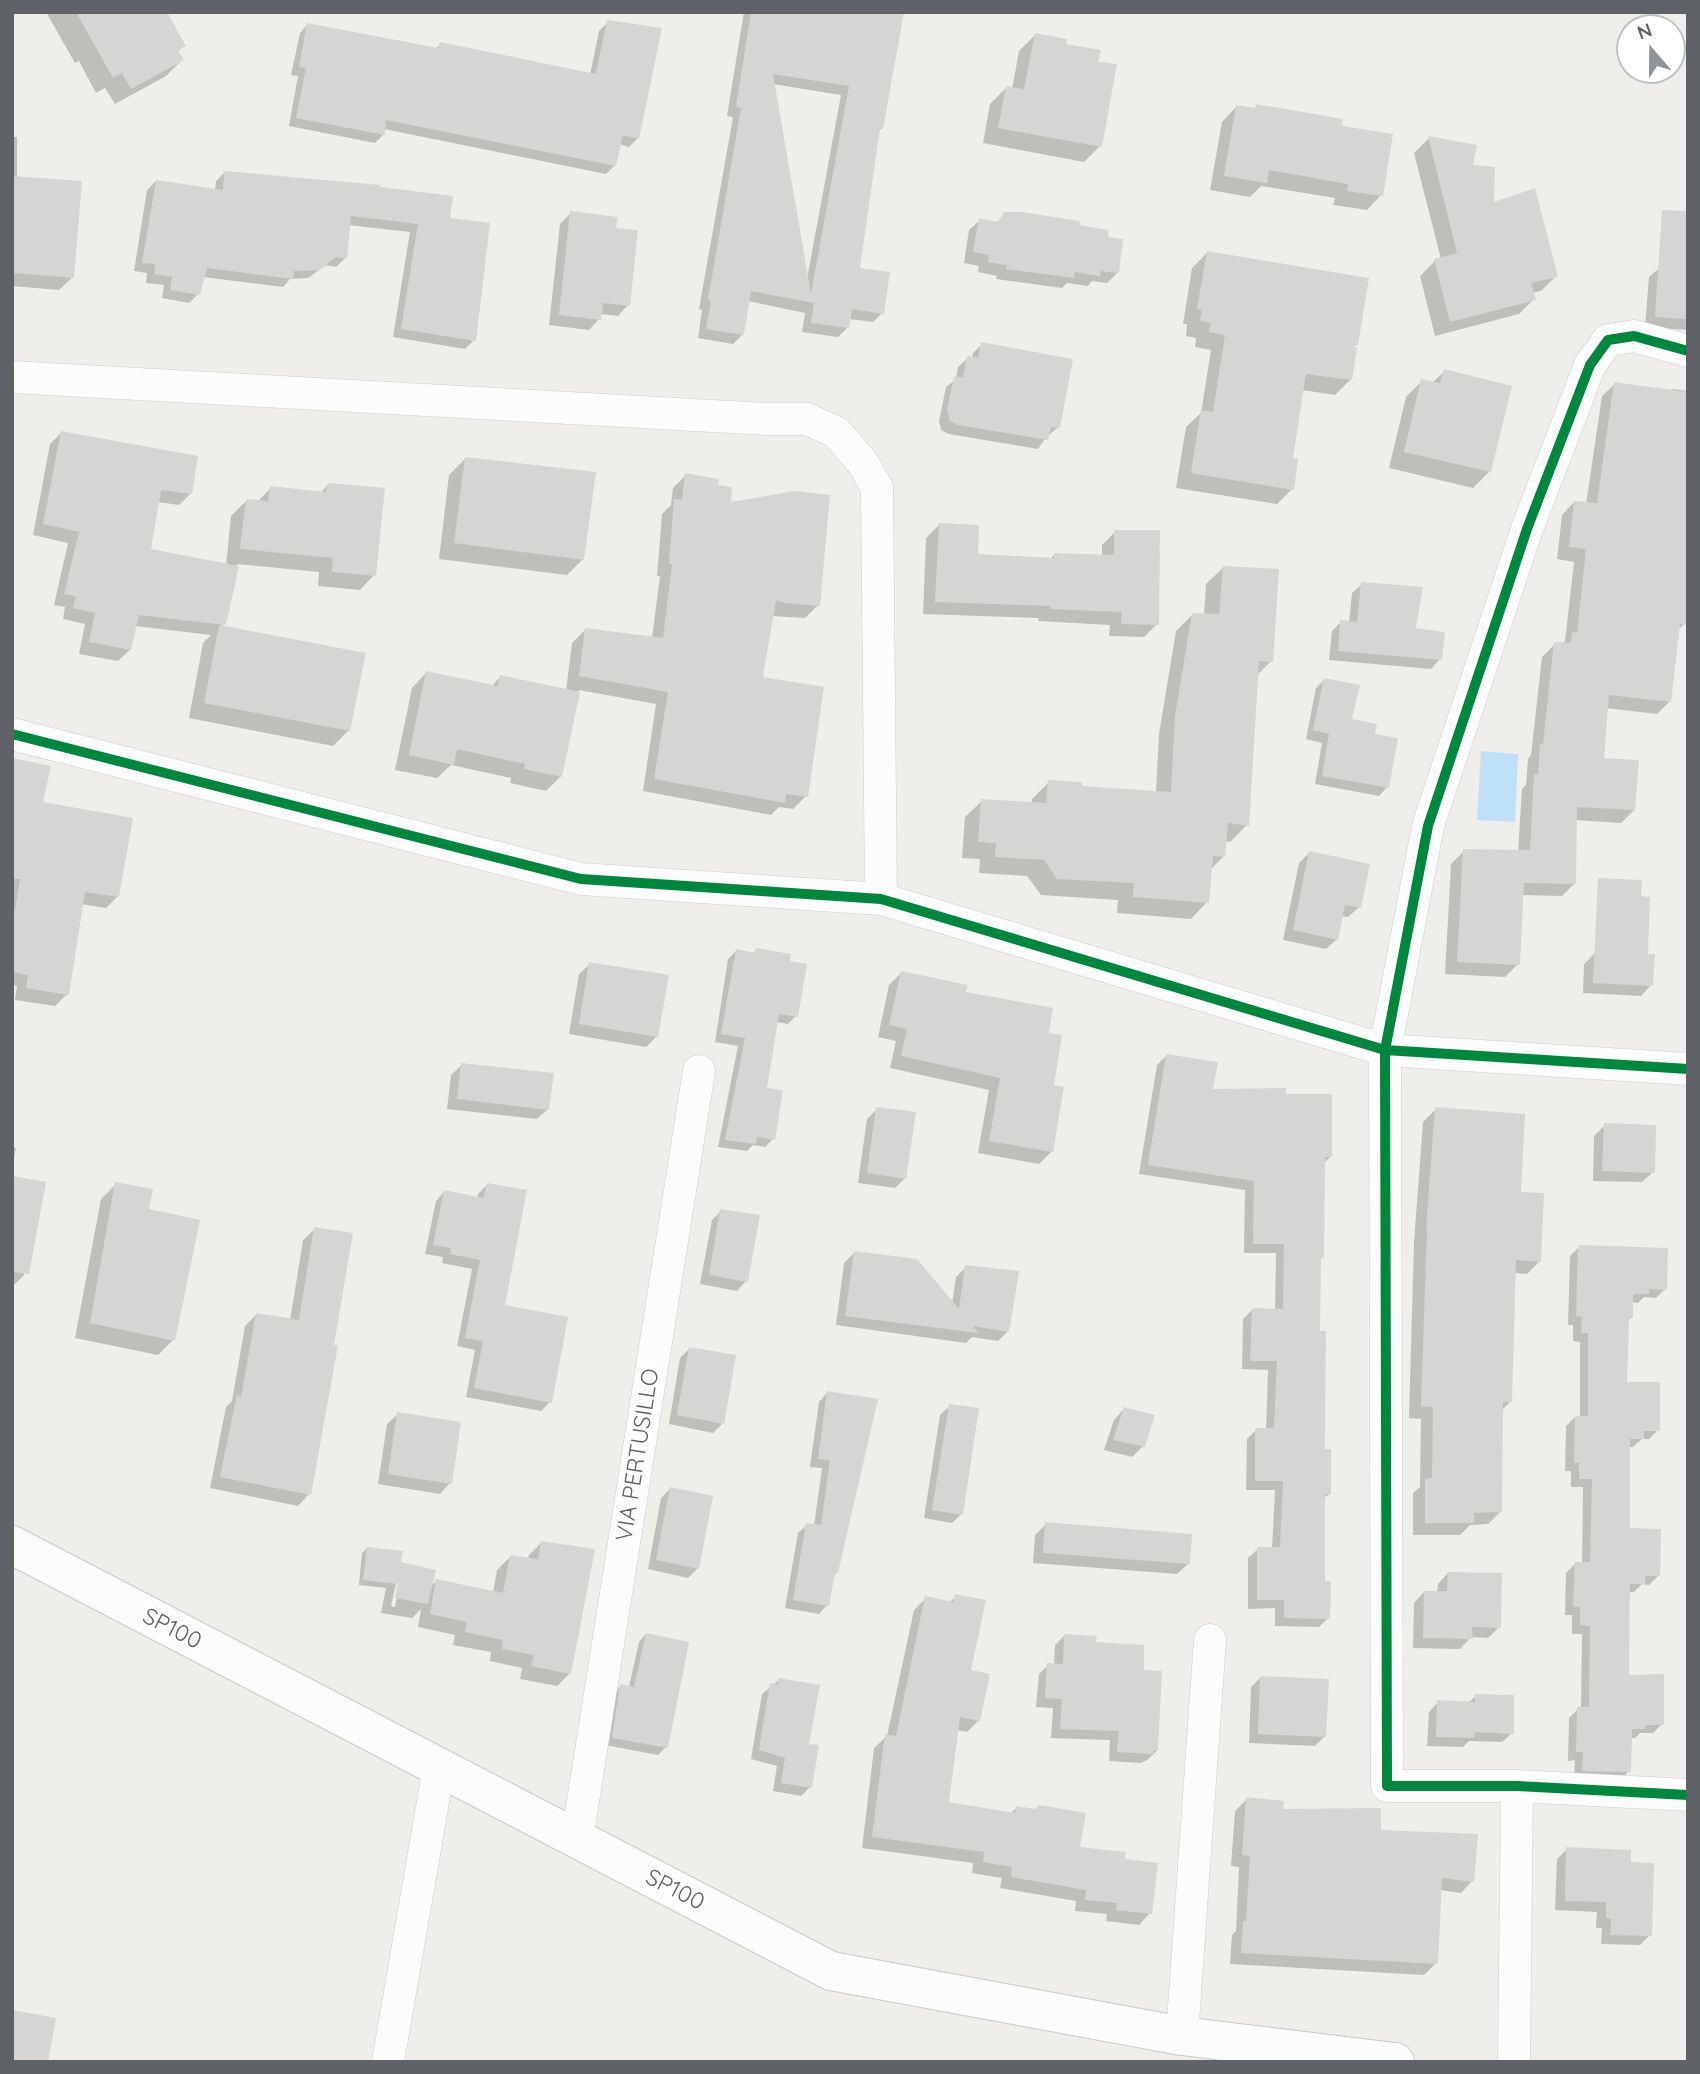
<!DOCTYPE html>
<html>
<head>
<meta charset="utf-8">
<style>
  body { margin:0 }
  #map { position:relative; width:1700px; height:2074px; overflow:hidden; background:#efeeea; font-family:Quicksand,sans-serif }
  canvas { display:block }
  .frame { position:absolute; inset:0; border:14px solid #5f6368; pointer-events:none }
  .north { position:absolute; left:1616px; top:14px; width:70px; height:70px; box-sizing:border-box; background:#fff; border:2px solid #bfc1c3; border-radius:50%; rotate:340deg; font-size:19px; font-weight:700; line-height:28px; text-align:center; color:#5f6368 }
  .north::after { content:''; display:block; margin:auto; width:24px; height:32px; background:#919496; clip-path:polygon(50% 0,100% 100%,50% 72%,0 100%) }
</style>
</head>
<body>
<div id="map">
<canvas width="1700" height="2074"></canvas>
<div class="frame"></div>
<div class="north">N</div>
</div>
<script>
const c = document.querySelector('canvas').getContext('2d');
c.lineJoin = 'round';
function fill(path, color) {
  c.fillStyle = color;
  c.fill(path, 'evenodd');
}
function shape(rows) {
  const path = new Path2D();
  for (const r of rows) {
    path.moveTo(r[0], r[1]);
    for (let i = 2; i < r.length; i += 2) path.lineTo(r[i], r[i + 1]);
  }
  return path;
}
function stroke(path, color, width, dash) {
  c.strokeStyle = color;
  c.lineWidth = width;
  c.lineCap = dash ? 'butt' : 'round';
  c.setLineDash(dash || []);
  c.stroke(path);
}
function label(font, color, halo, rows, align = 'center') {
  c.font = font + ' Quicksand,sans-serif';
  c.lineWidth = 6;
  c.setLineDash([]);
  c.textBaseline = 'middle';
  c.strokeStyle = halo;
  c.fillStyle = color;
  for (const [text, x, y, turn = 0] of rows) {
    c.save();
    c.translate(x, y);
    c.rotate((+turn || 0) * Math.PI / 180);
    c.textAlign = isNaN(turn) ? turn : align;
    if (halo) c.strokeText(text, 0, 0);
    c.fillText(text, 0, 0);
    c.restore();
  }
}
fill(shape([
  [1481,751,1518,754,1515,822,1477,820]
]), '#bfe0f9');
fill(shape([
  [46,12,160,12,184,46,177,52,182,60,166,76,115,104,105,88,96,93,79,61,75,63],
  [744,12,846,12,882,128,877,132,858,269,882,313,873,322,849,319,848,327,838,337,802,332,805,313,748,301,743,334,733,344,698,338,702,310,699,309,733,117,727,116],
  [773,84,841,95,807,279],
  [608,22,638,138,629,147,619,144,615,165,606,174,384,129,383,135,375,143,289,126,298,76,291,75,300,33,308,24,435,49,440,44,590,75,599,31],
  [1035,35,1064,46,1096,63,1100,146,1084,162,983,143,990,104,1006,88,1012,89,1019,51],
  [1257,106,1340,128,1381,195,1367,210,1333,205,1335,198,1261,186,1250,197,1210,190,1222,122,1236,107,1253,110],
  [12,137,17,137,17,178,72,278,59,290,12,286],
  [1429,138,1471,167,1492,205,1556,276,1541,291,1532,293,1534,299,1519,314,1435,336,1420,276,1435,261,1441,259,1414,153],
  [225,172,448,220,474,340,465,349,393,337,410,232,348,225,345,258,336,267,326,265,308,278,290,279,283,287,203,277,198,294,189,303,162,298,164,285,146,283,147,273,134,271,147,190,156,181,215,191,216,181],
  [571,213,628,305,618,316,600,314,599,319,589,330,549,325,560,224],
  [1005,214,1077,227,1106,239,1118,272,1107,283,1092,281,1088,286,1067,283,1062,288,996,279,997,276,978,272,979,266,964,263,969,230,980,220,996,223],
  [1688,244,1688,330,1645,327,1649,277],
  [1208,252,1356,344,1352,348,1350,380,1335,395,1302,390,1291,460,1292,489,1277,504,1176,488,1186,427,1201,413,1211,350,1195,347,1196,338,1186,336,1187,324,1183,324,1192,268],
  [982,344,1059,427,1047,436,1038,449,949,434,941,430,939,421,946,387,956,379,958,367,968,358,972,359,973,353],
  [1445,371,1489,472,1473,488,1389,468,1406,397,1422,381,1432,383],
  [1615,384,1670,392,1673,389,1688,391,1688,594,1684,624,1678,630,1670,701,1657,714,1606,708,1602,759,1634,810,1621,823,1575,820,1575,883,1562,896,1522,895,1518,964,1505,977,1445,974,1451,864,1464,851,1518,852,1522,789,1526,785,1528,759,1531,755,1542,657,1555,644,1562,644,1565,641,1574,562,1557,559,1562,515,1574,502,1586,504,1602,396],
  [61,433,191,493,179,505,157,502,149,550,226,565,231,516,246,501,257,502,271,488,320,493,328,485,374,575,360,590,318,586,319,572,237,564,224,624,221,627,349,730,333,746,189,718,203,643,211,635,135,626,130,650,118,661,79,654,85,624,63,619,65,607,54,605,68,543,33,535,50,444],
  [465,459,583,559,567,575,439,559,449,475],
  [686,475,716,486,728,504,818,605,805,618,772,616,761,678,806,796,793,809,779,807,771,815,643,791,656,704,579,690,561,776,546,791,510,783,511,778,451,765,437,778,395,770,412,688,426,673,491,687,500,677,566,691,572,643,585,630,652,638,660,576,657,576,662,514,671,505,673,488],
  [939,525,976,556,1050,559,1055,554,1102,556,1102,545,1115,532,1157,624,1144,637,1109,636,1110,625,1038,621,1039,618,923,614,926,538],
  [1223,568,1271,661,1256,676,1247,825,1230,842,1225,841,1224,856,1210,870,1207,902,1191,919,1117,913,1118,900,1041,895,1027,876,979,873,980,859,962,858,965,817,982,801,1032,804,1032,799,1049,782,1080,787,1156,792,1159,734,1176,631,1193,614,1204,615,1206,584],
  [1362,584,1414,630,1440,659,1431,669,1329,660,1332,631,1341,622,1349,623,1352,593],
  [1325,679,1350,721,1373,735,1387,787,1379,796,1315,784,1322,743,1306,739,1316,688],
  [41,804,118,896,106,908,81,904,67,994,55,1006,15,1000,17,986,12,985,12,874],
  [1310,852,1359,907,1348,917,1341,916,1337,939,1326,949,1283,940,1299,863],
  [757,950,796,1016,788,1024,776,1022,765,1089,773,1139,765,1147,753,1145,747,1151,718,1147,738,1046,715,1042,728,959,736,951,753,954],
  [1595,953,1651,985,1641,996,1583,993,1584,964],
  [590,964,657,1036,646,1047,569,1034,579,974],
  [901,973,1047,1034,1052,1087,1052,1151,1039,1164,978,1153,989,1090,890,1068,896,1041,878,1037,889,985],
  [1166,1056,1211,1091,1284,1096,1331,1156,1323,1164,1322,1258,1319,1261,1318,1333,1324,1451,1329,1494,1323,1499,1323,1583,1328,1618,1319,1627,1275,1626,1275,1608,1248,1609,1248,1558,1258,1549,1272,1549,1275,1490,1246,1490,1247,1439,1256,1430,1266,1430,1268,1370,1242,1369,1243,1319,1252,1310,1275,1310,1276,1253,1244,1253,1245,1190,1139,1174,1157,1065],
  [462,1065,548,1109,537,1119,447,1109,451,1075],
  [877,1109,905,1178,895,1188,858,1183,867,1119],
  [1436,1109,1519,1193,1539,1262,1527,1274,1514,1273,1510,1402,1501,1411,1500,1512,1488,1524,1470,1525,1460,1535,1413,1535,1413,1493,1420,1487,1421,1419,1409,1418,1414,1242,1423,1122],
  [1605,1125,1653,1172,1642,1182,1593,1181,1594,1136],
  [12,1147,16,1148,12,1166],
  [12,1178,33,1223,24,1275,15,1284,12,1283],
  [116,1184,147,1211,173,1340,158,1355,75,1338,101,1199],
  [487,1185,503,1306,550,1402,541,1411,466,1397,475,1350,457,1346,472,1269,442,1263,443,1257,425,1254,436,1201,444,1192,477,1198,478,1194],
  [721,1211,746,1281,737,1291,700,1284,712,1220],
  [315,1229,309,1494,298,1506,210,1488,226,1407,232,1401,245,1326,256,1315,290,1321,303,1240],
  [1579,1247,1665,1289,1656,1298,1644,1297,1638,1303,1631,1302,1631,1318,1627,1321,1625,1384,1658,1430,1649,1439,1642,1439,1633,1447,1629,1447,1629,1530,1658,1576,1649,1585,1642,1584,1634,1592,1628,1592,1627,1676,1662,1724,1653,1733,1640,1733,1635,1738,1630,1738,1629,1771,1620,1780,1574,1779,1575,1760,1568,1761,1569,1718,1578,1709,1581,1709,1582,1634,1572,1634,1572,1615,1565,1615,1566,1573,1575,1564,1582,1564,1583,1487,1571,1487,1571,1471,1565,1471,1566,1426,1575,1417,1580,1418,1580,1342,1573,1341,1573,1325,1568,1325,1570,1256],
  [854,1253,952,1304,956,1277,966,1267,1008,1331,998,1341,972,1337,966,1343,836,1325,844,1263],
  [689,1349,722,1424,713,1433,669,1424,680,1358],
  [827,1393,837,1572,833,1576,827,1605,819,1614,785,1608,798,1533,807,1525,814,1526,822,1468,810,1467,819,1402],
  [950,1406,961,1514,952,1523,924,1518,940,1415],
  [1124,1409,1143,1446,1132,1457,1104,1450,1114,1420],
  [398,1414,450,1483,440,1494,378,1484,387,1424],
  [670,1489,698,1568,688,1578,648,1569,661,1498],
  [1046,1524,1188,1564,1177,1574,1033,1563,1035,1535],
  [542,1542,569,1674,557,1686,520,1679,522,1668,490,1661,491,1652,453,1645,455,1635,418,1627,421,1609,412,1618,381,1613,386,1588,359,1585,362,1553,367,1548,398,1568,402,1564,430,1587,436,1581,493,1593,497,1570,510,1557,528,1559,529,1555],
  [397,1579,400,1579,395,1607,391,1606],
  [1448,1573,1499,1627,1488,1638,1471,1637,1460,1649,1413,1648,1414,1603,1424,1592,1437,1593,1438,1584],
  [956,1596,979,1720,967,1732,957,1730,947,1804,1010,1814,1017,1807,1078,1849,1124,1861,1150,1913,1139,1925,1106,1921,1107,1914,1075,1911,1076,1901,1000,1888,1002,1878,972,1873,973,1863,862,1848,874,1748,887,1736,914,1610,926,1598,949,1603],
  [646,1634,666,1747,658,1755,605,1745,613,1694,621,1686,629,1687,639,1642],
  [1065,1635,1095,1643,1142,1672,1157,1751,1147,1760,1141,1763,1109,1761,1110,1740,1051,1738,1053,1708,1036,1707,1039,1674,1048,1665,1054,1665,1055,1645],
  [1261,1677,1325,1736,1315,1746,1249,1743,1251,1687],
  [779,1680,807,1745,810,1787,801,1796,773,1791,777,1766,751,1759,762,1694],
  [1476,1696,1512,1733,1502,1742,1469,1741,1463,1747,1427,1746,1429,1712,1438,1702,1468,1703],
  [1247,1799,1281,1810,1379,1831,1472,1881,1461,1893,1440,1890,1436,1963,1424,1975,1230,1964,1232,1935,1236,1931,1239,1867,1231,1866,1235,1811],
  [1567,1849,1629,1864,1650,1935,1640,1945,1601,1944,1602,1928,1596,1928,1597,1912,1555,1910,1557,1859]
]), '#0003');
fill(shape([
  [76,12,167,12,186,46,178,51,184,60,131,89,122,73,113,78],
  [751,12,904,12,883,129,880,128,860,268,890,272,884,314,852,309,849,328,811,323,814,303,751,291,744,335,706,329,711,301,708,300,741,108,736,107],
  [773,74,849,86,811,294],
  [607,20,662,28,639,139,623,135,616,166,386,120,385,135,296,118,306,68,299,67,307,23,438,48,440,42,596,74],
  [1035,33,1067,39,1066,44,1101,50,1098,62,1117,64,1102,147,998,128,1006,86,1024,89],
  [1256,104,1343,119,1342,126,1393,134,1383,196,1347,191,1348,184,1269,170,1267,183,1224,176,1236,105,1255,108],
  [1428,136,1477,145,1473,165,1495,167,1494,202,1535,188,1558,277,1531,283,1536,300,1450,322,1434,259,1457,253],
  [224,171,380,185,380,187,453,196,450,218,490,223,476,341,401,329,418,224,351,216,347,259,336,257,319,270,294,271,293,279,207,268,200,295,170,290,172,277,154,274,155,264,142,263,156,180,223,190],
  [12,176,82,181,74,278,12,273],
  [1662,210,1688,211,1688,319,1655,317],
  [570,211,618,217,616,228,638,230,630,306,603,303,601,320,559,315],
  [1004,212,1022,212,1080,221,1079,225,1109,230,1108,237,1123,239,1119,273,1101,271,1100,276,1074,272,1074,278,1006,269,1007,265,988,262,989,255,973,252,979,218,998,222],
  [1207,251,1369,278,1358,345,1353,346,1357,348,1352,380,1306,374,1293,458,1298,459,1294,490,1191,473,1201,410,1213,412,1225,335,1209,332,1211,323,1200,321,1202,309,1197,309],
  [981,342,1073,359,1060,428,1051,427,1048,440,958,425,950,421,947,410,954,376,963,378,967,356,978,358],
  [1444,369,1512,386,1491,472,1404,452,1421,379,1440,383],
  [1614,382,1688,392,1688,625,1680,624,1671,702,1609,695,1604,758,1639,760,1635,810,1577,807,1576,884,1524,883,1520,965,1457,962,1463,849,1530,850,1534,774,1538,774,1540,744,1543,744,1554,642,1571,643,1572,632,1577,633,1586,549,1569,547,1574,501,1597,503],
  [61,431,198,456,192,494,161,490,151,549,239,566,226,625,139,615,131,650,89,642,95,613,73,608,76,596,64,594,79,532,43,524],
  [465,457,596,472,584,560,454,543],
  [685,473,719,479,718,485,732,487,731,502,795,491,830,495,820,606,785,603,776,600,763,677,824,687,808,797,786,794,785,803,654,779,668,692,579,676,585,628,663,638,672,564,669,564,674,499,682,500],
  [328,483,385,488,376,576,332,572,333,558,240,549,246,499,268,501,270,486,326,492],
  [939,523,979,525,978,554,1054,558,1054,553,1114,555,1114,530,1160,530,1159,625,1121,624,1122,612,1050,609,1051,606,935,602],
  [1223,566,1279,569,1273,662,1259,661,1249,826,1228,823,1225,857,1213,856,1209,903,1133,897,1134,883,1057,879,1044,860,995,857,996,843,978,842,981,799,1046,803,1048,780,1082,782,1082,786,1171,792,1175,716,1192,613,1219,614],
  [1361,582,1423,587,1416,628,1445,632,1442,660,1338,651,1340,620,1357,622],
  [219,625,366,653,350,731,204,703],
  [426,671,498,686,500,675,580,692,562,777,524,769,525,764,457,749,454,765,409,755],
  [1324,678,1360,685,1352,719,1377,724,1375,734,1398,738,1389,788,1322,776,1329,734,1313,730],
  [12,758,51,766,43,802,133,818,119,897,85,892,69,995,26,988,28,975,12,972,12,929,20,879,12,879],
  [1309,851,1370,864,1361,908,1345,905,1338,940,1293,930],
  [1598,878,1642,880,1641,896,1650,897,1648,954,1655,954,1653,986,1593,983],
  [756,948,791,954,790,961,807,964,798,1017,779,1014,767,1088,783,1090,775,1140,757,1137,756,1144,725,1140,745,1038,721,1034,736,949,755,953],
  [589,962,669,975,658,1037,579,1024],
  [901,971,968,985,966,992,1053,1008,1049,1033,1062,1035,1054,1085,1064,1087,1053,1152,989,1141,1000,1078,901,1056,907,1029,889,1025],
  [1166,1054,1218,1062,1213,1089,1286,1088,1286,1094,1332,1094,1332,1157,1325,1157,1324,1258,1321,1258,1320,1331,1326,1331,1325,1433,1325,1449,1331,1449,1331,1494,1325,1494,1325,1581,1331,1581,1330,1619,1284,1618,1284,1600,1257,1600,1257,1547,1280,1547,1283,1481,1255,1481,1255,1428,1274,1428,1277,1361,1250,1361,1252,1308,1283,1309,1284,1244,1253,1244,1254,1181,1148,1165],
  [461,1063,554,1073,549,1110,457,1099],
  [876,1107,916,1112,906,1179,867,1173],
  [1435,1107,1525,1114,1521,1192,1544,1193,1541,1262,1516,1260,1512,1402,1503,1402,1502,1512,1474,1513,1474,1523,1425,1523,1425,1479,1432,1478,1433,1407,1421,1406,1427,1230,1426,1229],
  [1604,1123,1656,1125,1655,1173,1602,1171],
  [12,1176,46,1182,29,1274,12,1272],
  [115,1182,153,1189,149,1209,200,1220,175,1341,90,1323],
  [487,1183,527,1190,505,1305,568,1317,552,1403,474,1388,483,1341,465,1338,480,1260,450,1254,451,1248,433,1245,444,1190,483,1198],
  [720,1209,760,1215,748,1282,709,1275],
  [314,1227,353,1233,334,1345,338,1345,311,1495,220,1477,237,1394,241,1398,256,1313,299,1320],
  [1578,1245,1668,1248,1667,1290,1649,1289,1649,1294,1633,1294,1633,1318,1629,1318,1627,1382,1660,1382,1660,1431,1644,1431,1644,1439,1630,1439,1630,1528,1661,1529,1660,1576,1645,1576,1645,1584,1630,1584,1629,1675,1664,1674,1664,1725,1645,1725,1645,1729,1632,1729,1631,1772,1582,1771,1583,1752,1576,1752,1577,1707,1589,1707,1590,1626,1580,1625,1580,1607,1573,1606,1575,1562,1590,1562,1592,1479,1579,1479,1579,1463,1574,1463,1575,1416,1588,1416,1588,1333,1581,1333,1582,1317,1576,1316],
  [854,1251,917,1259,959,1309,965,1265,1019,1271,1009,1332,973,1326,978,1333,845,1316],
  [689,1347,736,1355,724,1424,677,1415],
  [827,1391,878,1399,838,1573,835,1572,829,1606,793,1600,806,1523,821,1525,830,1460,818,1459],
  [949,1404,979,1408,963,1515,932,1510],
  [1124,1407,1155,1415,1145,1447,1113,1440],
  [397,1412,461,1422,452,1484,388,1474],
  [670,1487,713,1496,699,1569,656,1560],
  [1045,1522,1192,1534,1190,1564,1043,1553],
  [541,1541,595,1549,571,1674,531,1666,534,1655,502,1649,503,1640,465,1632,467,1622,430,1614,436,1579,503,1593,510,1555,538,1559],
  [367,1547,403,1551,397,1584,363,1580],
  [401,1562,436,1570,428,1604,395,1598],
  [1448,1572,1502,1573,1501,1628,1472,1627,1473,1639,1423,1638,1424,1591,1447,1591],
  [955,1594,986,1600,971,1670,990,1674,980,1721,960,1717,949,1802,1015,1813,1016,1806,1036,1809,1039,1805,1086,1813,1080,1847,1126,1852,1125,1859,1158,1863,1152,1914,1116,1910,1117,1903,1085,1900,1086,1890,1011,1877,1012,1867,983,1862,984,1852,872,1837,885,1734,896,1736,925,1596,953,1602],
  [646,1633,689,1642,668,1748,612,1738,620,1684,634,1687],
  [1064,1634,1097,1636,1096,1642,1144,1645,1144,1670,1162,1671,1158,1751,1153,1751,1153,1754,1117,1752,1119,1731,1060,1729,1062,1699,1045,1698,1047,1663,1063,1664],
  [1260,1676,1329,1679,1326,1737,1258,1734],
  [778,1678,820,1685,809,1744,819,1745,812,1788,781,1783,785,1758,759,1750,770,1683,778,1685],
  [1475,1694,1514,1695,1514,1734,1475,1732,1474,1738,1436,1737,1437,1700,1475,1702],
  [1246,1797,1284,1801,1283,1809,1381,1808,1381,1830,1478,1834,1474,1882,1442,1878,1438,1964,1241,1953,1243,1921,1246,1921,1250,1856,1242,1855],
  [1566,1847,1631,1850,1631,1862,1654,1863,1652,1936,1610,1935,1611,1919,1606,1918,1606,1902,1565,1901],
  [12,2010,56,2018,48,2062,12,2062]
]), '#d6d5d3');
const street = shape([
  [1688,351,1634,336,1608,340,1590,365,1527,529,1428,826,1385,1050,1387,1786,1517,1786,1688,1795],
  [12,377,766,419,807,419,836,432,862,462,877,488,881,899],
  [12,734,581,879,881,899,1385,1050,1688,1069],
  [577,1839,699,1071],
  [1182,2036,1210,1640],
  [388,2062,439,1767],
  [1514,2062,1517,1786]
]);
const secondary = shape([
  [12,1545,831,1971,1182,2036,1395,2062]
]);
stroke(street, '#cbcccc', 33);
stroke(secondary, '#cacacb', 40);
stroke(street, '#fdfcfc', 32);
stroke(secondary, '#fdfcfc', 38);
stroke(shape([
  [1688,351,1634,336,1608,340,1590,365,1527,529,1428,826,1385,1050,1387,1786,1517,1786,1688,1795],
  [12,734,581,879,881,899,1385,1050,1688,1069]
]), '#00873e', 10);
label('23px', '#5f6368', '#fff', [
  ["VIA PERTUSILLO",638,1455,-81],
  ["SP100",172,1629,27],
  ["SP100",675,1890,27]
]);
</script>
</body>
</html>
